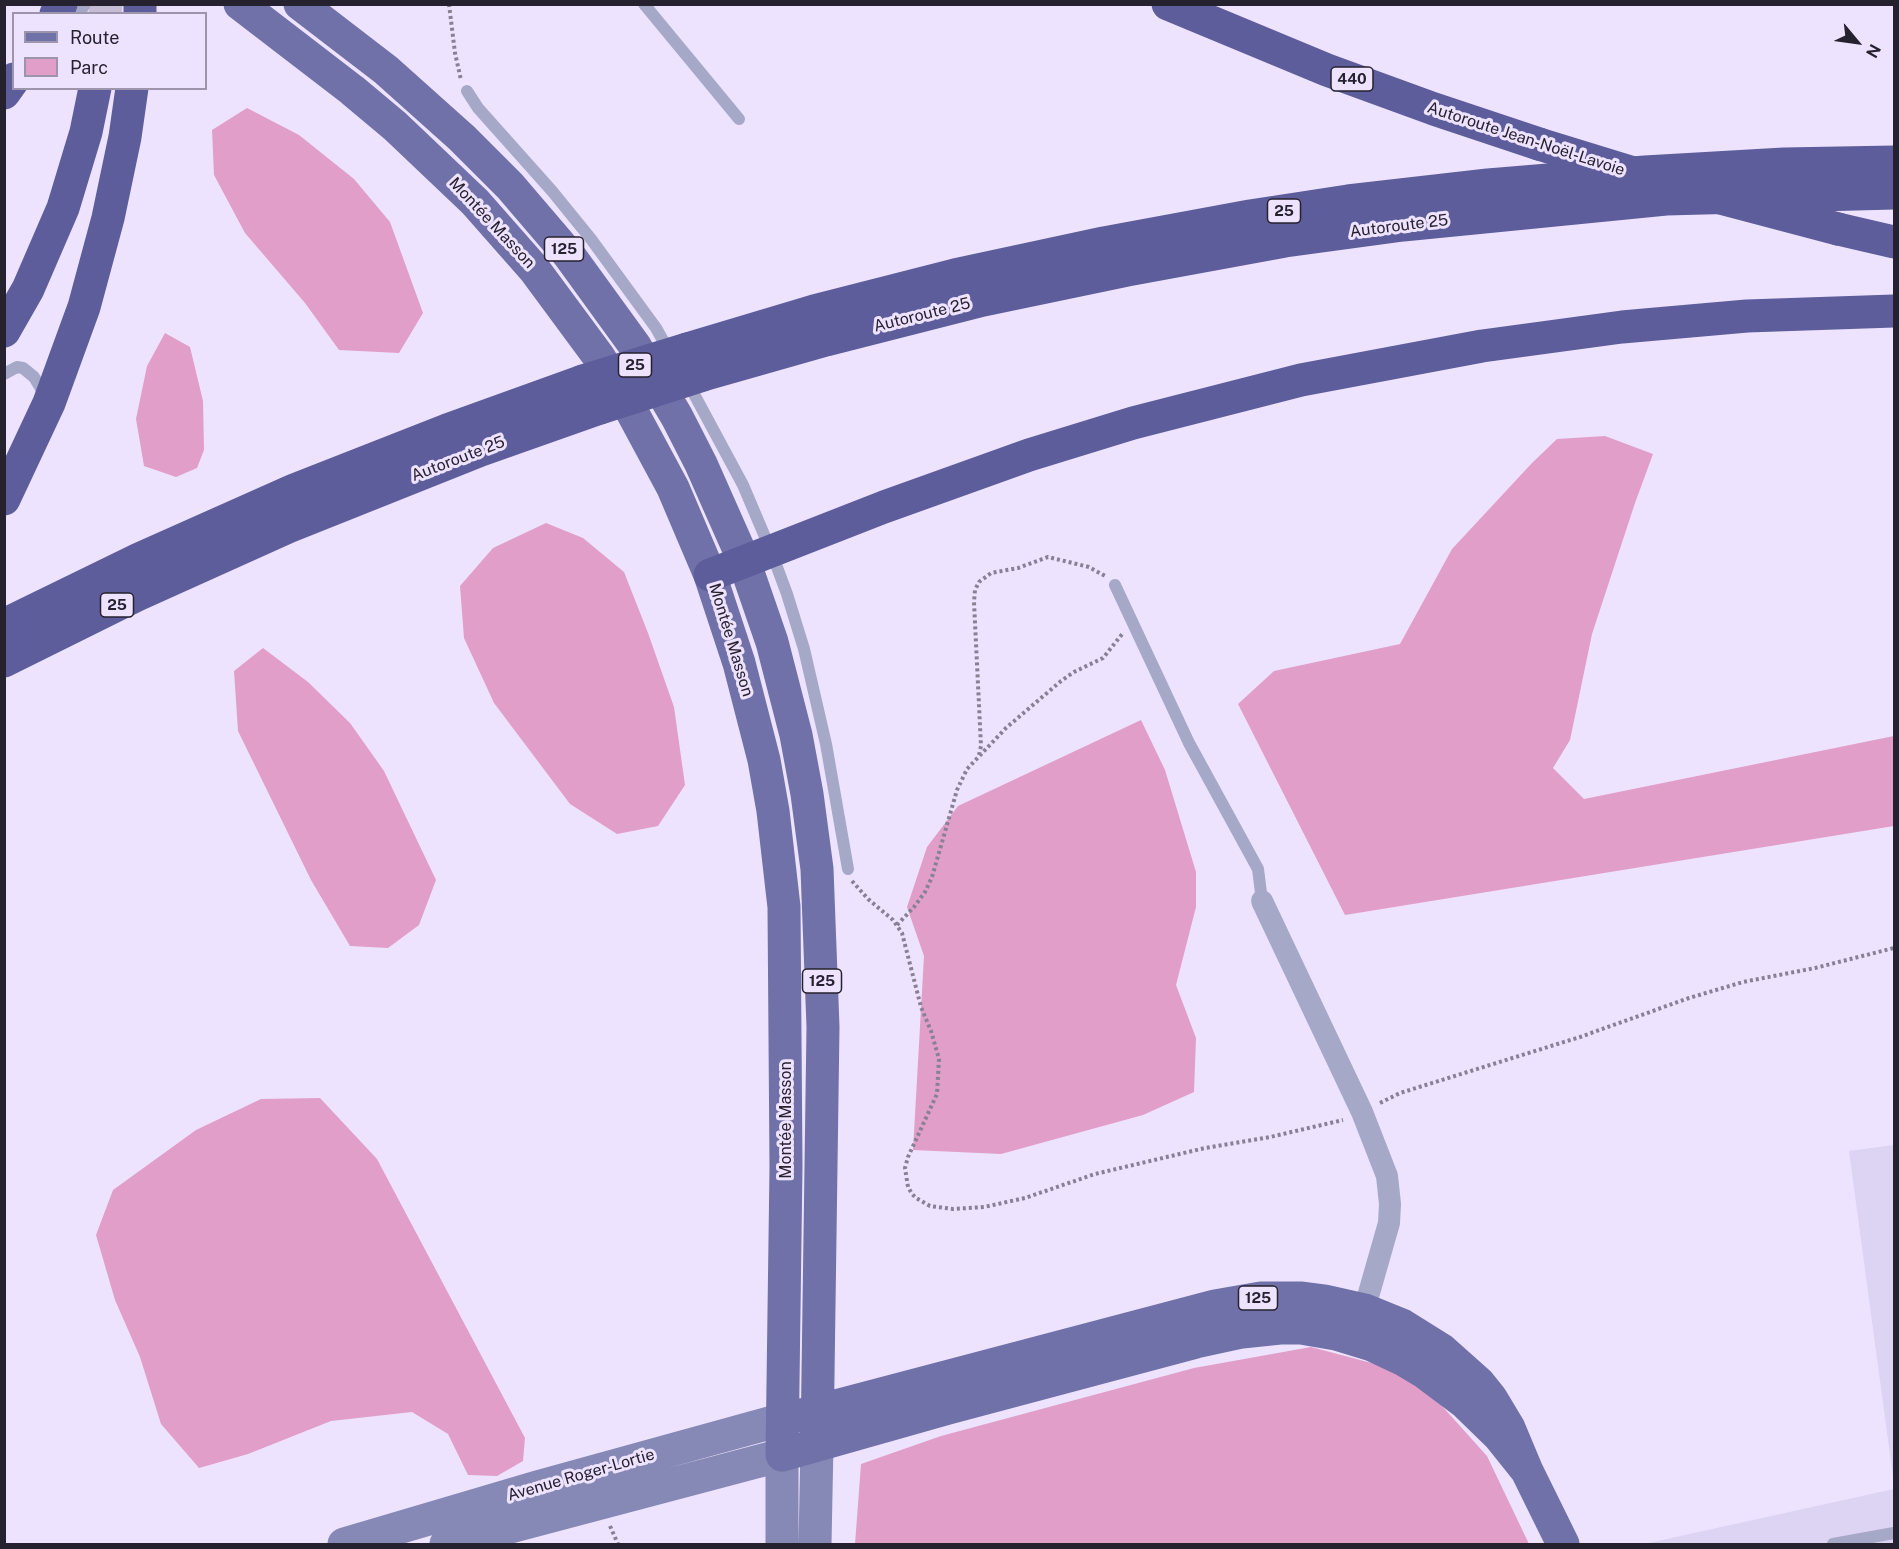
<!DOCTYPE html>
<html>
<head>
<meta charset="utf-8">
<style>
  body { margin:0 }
  #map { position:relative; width:1899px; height:1549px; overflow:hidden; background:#ede3ff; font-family:"Public Sans",sans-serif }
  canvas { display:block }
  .frame { position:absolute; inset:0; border:6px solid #26212e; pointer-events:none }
  .legend { position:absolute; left:12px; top:12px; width:195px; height:78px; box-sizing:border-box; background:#ede3ff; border:2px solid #9d95ab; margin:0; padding:8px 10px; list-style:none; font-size:18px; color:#26212e }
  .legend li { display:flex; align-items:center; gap:12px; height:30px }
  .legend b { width:30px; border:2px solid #9d95ab }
  .north { position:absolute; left:1827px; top:12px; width:60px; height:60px; -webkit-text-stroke:4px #ede3ff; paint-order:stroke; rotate:119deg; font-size:16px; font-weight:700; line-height:24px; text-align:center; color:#26212e }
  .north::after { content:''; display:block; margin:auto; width:21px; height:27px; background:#26212e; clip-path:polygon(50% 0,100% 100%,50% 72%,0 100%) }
</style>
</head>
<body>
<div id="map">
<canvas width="1899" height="1549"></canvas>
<div class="frame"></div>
<ul class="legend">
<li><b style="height:8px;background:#7071a8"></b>Route</li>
<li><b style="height:16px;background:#e19ec8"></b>Parc</li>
</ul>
<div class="north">N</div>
</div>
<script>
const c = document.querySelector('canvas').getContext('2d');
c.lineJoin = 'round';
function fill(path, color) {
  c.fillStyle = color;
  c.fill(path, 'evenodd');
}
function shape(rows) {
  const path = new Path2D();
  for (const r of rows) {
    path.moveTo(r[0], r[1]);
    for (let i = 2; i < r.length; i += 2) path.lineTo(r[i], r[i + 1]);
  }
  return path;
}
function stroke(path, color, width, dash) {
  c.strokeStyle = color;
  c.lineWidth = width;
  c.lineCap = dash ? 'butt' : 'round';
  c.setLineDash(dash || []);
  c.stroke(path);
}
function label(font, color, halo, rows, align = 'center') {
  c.font = font + ' "Public Sans",sans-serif';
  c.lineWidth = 6;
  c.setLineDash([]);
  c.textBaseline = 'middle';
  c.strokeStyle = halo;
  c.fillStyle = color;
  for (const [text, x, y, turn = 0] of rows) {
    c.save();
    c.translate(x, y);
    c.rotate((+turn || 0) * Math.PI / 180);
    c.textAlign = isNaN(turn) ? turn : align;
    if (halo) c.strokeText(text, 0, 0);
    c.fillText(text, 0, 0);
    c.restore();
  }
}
fill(shape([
  [1894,1145,1894,1484,1849,1151],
  [1894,1489,1894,1544,1644,1544]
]), '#ddd3f2');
fill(shape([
  [247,108,299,135,354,179,390,222,423,313,399,353,339,350,305,303,245,233,214,175,212,130],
  [165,333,190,347,203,401,204,450,197,468,176,477,144,466,136,419,147,366],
  [1605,436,1653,454,1635,503,1592,634,1570,740,1553,768,1584,799,1894,736,1894,826,1345,915,1238,704,1274,671,1400,644,1452,549,1532,463,1557,439],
  [546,523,583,538,624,572,648,633,674,707,685,785,658,826,617,834,570,804,494,703,464,638,460,586,493,548],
  [263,648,308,682,350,723,384,771,436,880,419,925,388,948,350,946,311,880,238,731,234,671],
  [1141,720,1165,770,1196,872,1196,907,1176,985,1196,1038,1194,1092,1143,1115,1001,1154,913,1150,924,956,907,907,927,847,958,806],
  [320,1098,377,1159,525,1438,523,1461,497,1476,468,1475,448,1434,412,1412,331,1421,248,1454,199,1468,161,1424,140,1357,115,1300,96,1235,113,1190,196,1130,261,1099],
  [1311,1347,1379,1365,1412,1381,1442,1406,1487,1456,1529,1544,855,1544,861,1464,941,1436,1194,1368]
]), '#e19ec8');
stroke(shape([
  [105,14,106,4]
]), '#c5bcd5', 33, [33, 16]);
stroke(shape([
  [449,4,455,53,461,80],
  [979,755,981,746,974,602,975,590,979,582,991,573,1018,568,1048,557,1089,567,1105,576],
  [852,881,868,899,893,920,902,933,921,1007,931,1031,939,1059,937,1094,908,1157,905,1168,908,1187,912,1194,916,1198,930,1206,953,1209,984,1207,1025,1198,1095,1174,1205,1148,1270,1137,1343,1120],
  [897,925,914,907,925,892,932,877,957,790,967,769,1006,728,1061,681,1074,672,1103,658,1123,633],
  [1380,1103,1400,1093,1580,1037,1689,998,1743,982,1815,968,1894,948],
  [610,1526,618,1544]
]), '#888195', 4, [3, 3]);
stroke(shape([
  [644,4,739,119],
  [79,14,85,4],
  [467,91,478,108,552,191,591,239,656,328,670,353],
  [4,374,17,367,23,368,34,377,46,397],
  [687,381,743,485,771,551,787,594,804,649,826,744,848,869],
  [1115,585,1189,743,1258,869,1262,901],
  [1833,1544,1894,1533]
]), '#a6a8c7', 12);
stroke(shape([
  [1262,901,1362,1112,1387,1176,1390,1204,1389,1223,1361,1321]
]), '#a6a8c7', 22);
stroke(shape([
  [344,1544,537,1487,784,1419],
  [446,1544,782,1455,782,1544],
  [815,1544,817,1444]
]), '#8688b5', 33);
stroke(shape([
  [240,4,352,90,395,126,475,202,534,269,599,357,631,410,673,488,710,575,739,663,764,760,773,811,784,907,786,1167,782,1455,948,1408,1196,1342,1242,1332,1280,1328,1301,1328,1336,1334,1372,1345,1404,1360,1424,1372,1464,1402,1499,1436,1527,1471],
  [300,4,386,70,462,138,510,186,569,255,635,346,677,417,701,464,744,561,772,642,796,735,807,794,817,869,823,1027,817,1444],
  [798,1416,1215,1306,1261,1298,1302,1298,1325,1301,1365,1310,1402,1325,1442,1350,1479,1383,1491,1398,1509,1428,1527,1471,1563,1544]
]), '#7071a8', 33);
stroke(shape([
  [1168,4,1327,70,1434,109,1539,144],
  [56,14,61,4],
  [140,14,140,4],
  [4,93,14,79],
  [1838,229,1894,242],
  [4,331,28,289,63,208,86,132,95,88],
  [687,349,814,311,955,275,1104,243,1250,216,1348,201,1488,185,1645,172,1784,164,1894,162],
  [703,375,826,340,983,300,1127,270,1285,241,1403,225,1666,199,1894,193],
  [4,499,49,403,84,307,108,218,125,137,132,88],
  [710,575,884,507,1029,455,1133,423,1301,380,1482,346,1622,327,1747,316,1894,311],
  [4,625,139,559,294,490,447,430,583,381],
  [4,661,137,595,288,527,481,450,600,408]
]), '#5d5d9c', 33);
stroke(shape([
  [1539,144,1679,187,1838,229],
  [583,381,687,349],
  [600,408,703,375]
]), '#5d5d9c', 33);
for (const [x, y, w] of [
  [1352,79,42],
  [1284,211,33],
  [564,249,39],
  [635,365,33],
  [117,605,33],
  [822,981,39],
  [1258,1298,39]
]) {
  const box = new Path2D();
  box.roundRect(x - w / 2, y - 12, w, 24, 4.5);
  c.fillStyle = '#ede3ff';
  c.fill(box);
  stroke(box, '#26212e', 1.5);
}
label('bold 15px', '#26212e', null, [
  ["440",1352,79],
  ["25",1284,211],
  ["125",564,249],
  ["25",635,365],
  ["25",117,605],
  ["125",822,981],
  ["125",1258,1298]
]);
label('16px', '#26212e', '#ede3ff', [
  ["Autoroute Jean-Noël-Lavoie",1526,139,18],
  ["Montée Masson",492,223,47],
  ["Autoroute 25",1399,226,-7],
  ["Autoroute 25",922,315,-14],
  ["Autoroute 25",458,459,-21],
  ["Montée Masson",731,640,73],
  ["Montée Masson",786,1120,-90],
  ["Avenue Roger-Lortie",581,1475,-16]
]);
</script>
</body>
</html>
